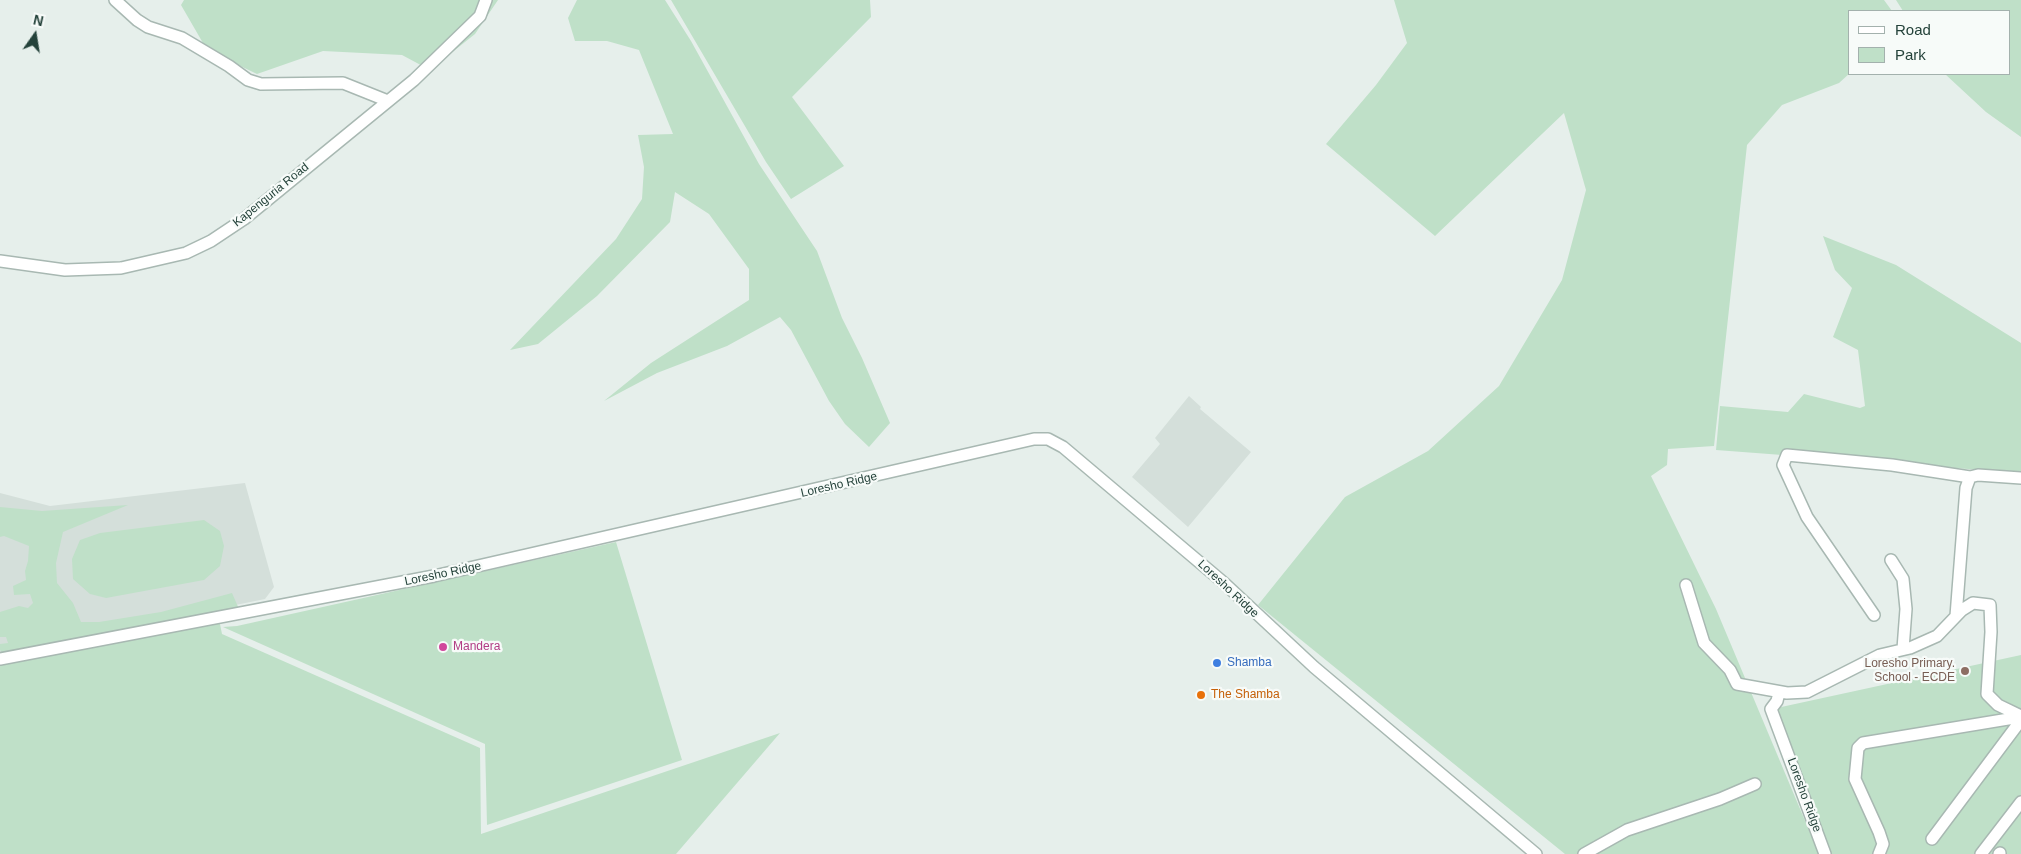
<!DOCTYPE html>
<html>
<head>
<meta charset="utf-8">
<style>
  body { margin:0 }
  #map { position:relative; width:2021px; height:854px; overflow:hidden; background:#e6efeb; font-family:Helvetica,sans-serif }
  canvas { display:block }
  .legend { position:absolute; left:1848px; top:10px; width:162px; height:65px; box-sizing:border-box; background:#f7fbf9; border:1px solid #a3b1ad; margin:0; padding:6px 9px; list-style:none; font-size:15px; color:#24423a }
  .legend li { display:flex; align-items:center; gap:10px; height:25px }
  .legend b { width:25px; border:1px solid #a3b1ad }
  .north { position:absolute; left:10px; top:10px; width:50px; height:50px; -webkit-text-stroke:4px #f7fbf9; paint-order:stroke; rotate:13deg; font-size:14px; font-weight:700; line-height:20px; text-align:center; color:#24423a }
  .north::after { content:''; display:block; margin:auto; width:18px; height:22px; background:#24423a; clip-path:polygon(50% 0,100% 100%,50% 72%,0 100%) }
</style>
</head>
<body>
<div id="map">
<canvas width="2021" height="854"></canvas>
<ul class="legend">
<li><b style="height:6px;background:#fff"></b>Road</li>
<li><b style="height:14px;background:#bfe0c8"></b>Park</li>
</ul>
<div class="north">N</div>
</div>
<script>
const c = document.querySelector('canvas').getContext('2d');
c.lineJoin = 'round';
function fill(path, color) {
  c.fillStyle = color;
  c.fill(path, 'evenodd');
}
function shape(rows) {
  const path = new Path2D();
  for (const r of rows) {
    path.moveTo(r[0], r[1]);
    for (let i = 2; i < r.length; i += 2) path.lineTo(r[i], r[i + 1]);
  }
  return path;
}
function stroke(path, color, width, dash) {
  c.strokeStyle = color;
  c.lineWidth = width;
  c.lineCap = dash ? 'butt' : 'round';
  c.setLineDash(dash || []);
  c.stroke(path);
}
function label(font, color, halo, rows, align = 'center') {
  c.font = font + ' Helvetica,sans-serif';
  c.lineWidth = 4.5;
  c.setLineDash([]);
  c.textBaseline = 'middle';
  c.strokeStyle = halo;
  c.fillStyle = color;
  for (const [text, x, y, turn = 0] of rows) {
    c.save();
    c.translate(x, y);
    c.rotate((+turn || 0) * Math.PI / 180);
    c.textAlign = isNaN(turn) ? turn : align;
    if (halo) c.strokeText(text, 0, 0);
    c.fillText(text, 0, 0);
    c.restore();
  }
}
fill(shape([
  [1189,396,1201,407,1200,409,1251,452,1188,527,1132,477,1160,444,1155,438],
  [245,483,274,587,265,599,0,653,0,493,50,506]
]), '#d4dfda');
fill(shape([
  [184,0,498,0,475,34,430,70,402,55,323,51,257,74,207,50,181,5],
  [577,0,665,0,691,41,759,164,817,251,842,318,862,358,890,423,869,447,845,424,829,401,791,330,780,317,727,346,657,373,604,401,651,363,749,300,749,269,709,214,675,192,670,222,597,296,538,344,510,350,616,239,642,199,644,167,638,135,673,134,639,50,607,41,575,41,568,18],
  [671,0,870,0,871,17,792,97,844,166,791,199,766,162],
  [1394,0,1884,0,1892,11,1850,11,1850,73,1839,83,1782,105,1747,145,1714,446,1668,449,1667,465,1651,476,1716,609,1819,854,1565,854,1258,605,1345,497,1428,451,1499,386,1562,280,1586,190,1564,113,1435,236,1326,144,1376,85,1407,43],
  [1896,0,2021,0,2021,137,1986,112,1945,74,2010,74,2010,11,1903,11],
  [1823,236,1896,265,2021,343,2021,473,1716,450,1720,406,1788,412,1804,394,1860,408,1865,406,1858,350,1833,337,1852,288,1835,270],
  [128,505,63,532,56,563,57,583,73,603,81,622,99,622,161,612,232,593,239,609,235,619,220,624,222,634,480,748,481,834,780,733,676,854,0,854,0,661,9,660,11,663,21,661,4,655,0,650,0,644,8,643,6,637,0,637,0,612,19,606,28,608,33,603,30,594,14,595,13,586,26,580,25,571,28,561,29,546,4,536,0,537,0,507,42,511],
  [204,520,220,531,224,546,220,566,204,580,106,598,90,594,73,579,72,559,80,540,100,533],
  [616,542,682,760,487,825,485,744,223,627,237,626],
  [2021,655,2021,854,1829,854,1772,709]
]), '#bfe0c8');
const minor = shape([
  [115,0,137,20,148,27,182,38,229,66,248,80,261,84,343,83,388,101],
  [0,261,65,270,121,268,186,253,211,241,244,219,414,80,480,16,486,0],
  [1891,560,1903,579,1906,609,1903,649],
  [1686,585,1704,643,1730,670,1737,684,1787,693,1807,692,1880,655,1910,648,1937,636,1962,610,1973,603,1990,605,1991,632,1987,694,1998,705,2021,716],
  [1874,615,1807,517,1783,465,1787,455,1892,465,1970,477],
  [1956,616,1966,488,1970,477,1978,475,2021,478],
  [0,659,434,576,1034,439,1048,439,1063,447,1224,583,1314,667,1536,854],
  [1779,692,1777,701,1771,709,1825,854],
  [1932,839,2021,720],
  [1584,854,1627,830,1720,799,1755,784],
  [1879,854,1883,844,1879,832,1855,779,1858,748,1863,743,2021,717],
  [1981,854,2021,802],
  [1999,854,2000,853]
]);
stroke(minor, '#a8b8b2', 14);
stroke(minor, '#fff', 11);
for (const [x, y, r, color] of [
  [443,647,5,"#d1479c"],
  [1217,663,5,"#3f7fe0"],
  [1965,671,5,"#8d6e63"],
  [1201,695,5,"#e8710a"]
]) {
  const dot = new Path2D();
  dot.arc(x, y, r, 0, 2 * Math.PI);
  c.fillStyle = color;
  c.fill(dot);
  stroke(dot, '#f7fbf9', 2);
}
label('12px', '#24423a', '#f7fbf9', [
  ["Kapenguria Road",271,195,-39],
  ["Loresho Ridge",839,485,-13],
  ["Loresho Ridge",443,574,-12],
  ["Loresho Ridge",1228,589,43],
  ["Loresho Ridge",1804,795,70]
]);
label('12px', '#b23c85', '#f7fbf9', [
  ["Mandera",453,647]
], 'left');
label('12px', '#366cbe', '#f7fbf9', [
  ["Shamba",1227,663]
], 'left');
label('12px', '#785e54', '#f7fbf9', [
  ["Loresho Primary.",1955,664],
  ["School - ECDE",1955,678]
], 'right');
label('12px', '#c56008', '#f7fbf9', [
  ["The Shamba",1211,695]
], 'left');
</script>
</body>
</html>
